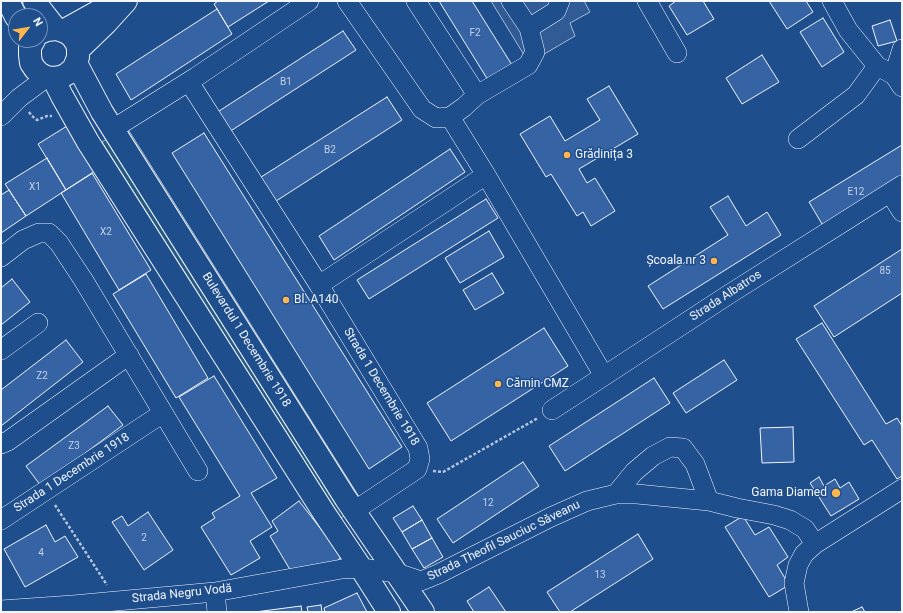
<!DOCTYPE html>
<html>
<head>
<meta charset="utf-8">
<style>
  body { margin:0 }
  #map { position:relative; width:903px; height:613px; overflow:hidden; background:#1f4e8c; font-family:Roboto,sans-serif }
  canvas { display:block }
  .frame { position:absolute; inset:0; border:2px solid #f2f6ff; pointer-events:none }
  .north { position:absolute; left:8px; top:8px; width:40px; height:40px; box-sizing:border-box; background:#1f4e8c; border:1px solid #7391ba; border-radius:50%; rotate:59deg; font-size:11px; font-weight:700; line-height:16px; text-align:center; color:#f2f6ff }
  .north::after { content:''; display:block; margin:auto; width:14px; height:18px; background:#ffb74d; clip-path:polygon(50% 0,100% 100%,50% 72%,0 100%) }
</style>
</head>
<body>
<div id="map">
<canvas width="903" height="613"></canvas>
<div class="frame"></div>
<div class="north">N</div>
</div>
<script>
const c = document.querySelector('canvas').getContext('2d');
c.lineJoin = 'round';
function fill(path, color) {
  c.fillStyle = color;
  c.fill(path, 'evenodd');
}
function shape(rows) {
  const path = new Path2D();
  for (const r of rows) {
    path.moveTo(r[0], r[1]);
    for (let i = 2; i < r.length; i += 2) path.lineTo(r[i], r[i + 1]);
  }
  return path;
}
function stroke(path, color, width, dash) {
  c.strokeStyle = color;
  c.lineWidth = width;
  c.lineCap = dash ? 'butt' : 'round';
  c.setLineDash(dash || []);
  c.stroke(path);
}
function label(font, color, halo, rows, align = 'center') {
  c.font = font + ' Roboto,sans-serif';
  c.lineWidth = 3;
  c.setLineDash([]);
  c.textBaseline = 'middle';
  c.strokeStyle = halo;
  c.fillStyle = color;
  for (const [text, x, y, turn = 0] of rows) {
    c.save();
    c.translate(x, y);
    c.rotate((+turn || 0) * Math.PI / 180);
    c.textAlign = isNaN(turn) ? turn : align;
    if (halo) c.strokeText(text, 0, 0);
    c.fillText(text, 0, 0);
    c.restore();
  }
}
const green = shape([
  [126,126,363,503,341,518,102,142,126,126]
]);
fill(green, '#245a82');
stroke(green, '#a8bbd7', 1);
const parking = shape([
  [491,1,584,1,590,12,570,23,575,36,529,63,491,1]
]);
fill(parking, '#305b95');
stroke(parking, '#a8bbd7', 1);
const building = shape([
  [218,1,269,1,228,27,214,4,218,1],
  [439,1,472,1,512,65,488,80,439,1],
  [676,1,703,1,714,19,687,35,669,6,676,1],
  [769,1,806,1,813,12,787,29,769,1],
  [217,9,232,34,131,100,116,74,217,9],
  [823,18,844,52,822,67,800,32,823,18],
  [890,20,897,41,878,46,872,26,890,20],
  [343,31,356,50,229,132,216,113,343,31],
  [762,55,779,82,742,104,726,78,762,55],
  [609,86,638,134,579,169,587,183,595,178,615,211,591,226,583,212,577,216,551,174,546,177,520,134,550,116,565,141,600,120,587,99,609,86],
  [387,97,402,120,273,203,258,179,387,97],
  [67,126,96,171,66,190,38,144,67,126],
  [204,133,402,447,369,469,172,153,204,133],
  [902,145,902,182,825,229,809,202,902,145],
  [450,149,465,172,334,260,319,236,450,149],
  [47,158,66,190,26,216,5,184,47,158],
  [92,173,151,270,119,290,61,193,92,173],
  [9,190,26,216,1,233,1,195,9,190],
  [728,196,746,226,767,212,781,235,663,309,648,286,728,235,710,207,728,196],
  [486,199,498,218,369,299,357,280,486,199],
  [489,231,504,257,460,283,445,258,489,231],
  [902,249,902,293,834,337,814,306,902,249],
  [492,273,504,293,475,310,463,290,492,273],
  [146,274,208,378,176,398,113,294,146,274],
  [12,279,30,302,1,325,1,288,12,279],
  [822,323,886,424,897,418,902,426,902,476,897,479,872,440,864,445,796,339,822,323],
  [544,328,568,366,451,441,427,403,544,328],
  [66,340,83,362,1,426,1,390,66,340],
  [724,360,737,380,686,413,673,393,724,360],
  [214,376,277,478,251,493,272,527,250,541,260,558,231,575,201,527,215,518,212,513,240,496,179,397,214,376],
  [654,378,670,403,565,471,549,446,654,378],
  [108,406,123,425,41,486,26,466,108,406],
  [793,427,794,462,762,463,760,428,793,427],
  [523,462,539,486,453,543,437,519,523,462],
  [819,477,824,486,835,479,840,488,849,482,859,499,831,516,810,483,819,477],
  [299,501,342,556,330,568,292,573,270,536,278,531,272,521,299,501],
  [413,506,422,520,402,532,393,518,413,506],
  [148,512,173,550,144,570,112,522,122,516,128,526,148,512],
  [743,516,755,535,769,527,788,557,777,565,789,585,769,597,725,527,743,516],
  [422,520,432,538,412,549,402,532,422,520],
  [46,525,55,542,65,536,78,557,25,587,4,549,46,525],
  [638,534,653,559,570,612,560,612,547,592,638,534],
  [432,538,443,557,424,568,412,549,432,538],
  [489,587,506,612,474,612,467,601,489,587],
  [357,593,367,612,325,612,324,608,357,593],
  [321,605,322,612,308,612,307,607,321,605],
  [301,606,302,612,255,612,301,606],
  [862,607,865,612,851,612,862,607]
]);
fill(building, '#3563a3');
stroke(building, '#f2f6ff', 1);
const minor = shape([
  [347,1,422,109,436,118,450,117,464,107,477,95,528,65,535,52,529,28,511,1],
  [416,1,477,95],
  [647,1,677,53],
  [832,1,848,30,877,66,894,75,902,87],
  [529,28,556,11,560,1],
  [894,75,902,49],
  [189,82,319,285,418,448,420,459,417,469,354,511],
  [1,116,19,98,47,77],
  [450,117,486,175,604,376],
  [113,129,196,77,309,1],
  [798,139,856,95,877,66],
  [890,193,902,212],
  [1,257,23,240,39,233,49,233,59,243,84,281,198,471],
  [319,285,486,175],
  [1,350,38,323],
  [552,410,731,293,902,185],
  [1,444,8,441,129,355],
  [616,494,634,472,653,456,670,447,683,448,695,464,709,501],
  [1,520,163,413],
  [215,592,217,612],
  [1,610,73,605,215,592,342,569,361,568,397,573,421,581,438,574,551,517,587,501,616,494,637,494,709,501,737,508,774,515,790,520,805,529,815,544],
  [799,612,794,583,798,565,804,554,815,544,902,489]
]);
const major = shape([
  [63,31,117,1],
  [78,50,106,23,126,1],
  [76,63,102,112,346,499,423,612],
  [53,78,62,96,88,142,324,513,361,568,389,612]
]);
const highway = shape([
  [8,1,16,17],
  [34,1,56,29],
  [34,40,30,47,30,55,31,63,35,69,40,74,47,77,53,78,61,77,67,74,73,69,76,63,78,57,78,50,77,44,73,38,69,34,63,31,56,29,47,30,40,33]
]);
stroke(minor, '#f2f6ff', 20);
stroke(major, '#f2f6ff', 24);
stroke(highway, '#f2f6ff', 24);
stroke(shape([
  [29,112,32,116,37,120,47,116,52,116],
  [433,471,443,472,538,418],
  [55,505,107,585]
]), '#b3c4dc', 2.5, [3, 2]);
stroke(minor, '#1f4e8c', 19);
stroke(major, '#1f4e8c', 22);
stroke(highway, '#1f4e8c', 22);
for (const [x, y, r, color] of [
  [567,155,4,"#ffb74d"],
  [714,261,4,"#ffb74d"],
  [286,300,4,"#ffb74d"],
  [498,384,4,"#ffb74d"],
  [836,493,5,"#ffb74d"]
]) {
  const dot = new Path2D();
  dot.arc(x, y, r, 0, 2 * Math.PI);
  c.fillStyle = color;
  c.fill(dot);
  stroke(dot, '#1f4e8c', 1.5);
}
label('10px', '#c3d1e8', null, [
  ["F2",475,33],
  ["B1",286,82],
  ["B2",330,150],
  ["X1",35,187],
  ["E12",856,192],
  ["X2",106,232],
  ["85",885,271],
  ["Z2",42,376],
  ["Z3",74,446],
  ["12",488,503],
  ["2",144,538],
  ["4",41,553],
  ["13",600,575]
]);
label('12px', '#f2f6ff', '#1f4e8c', [
  ["Grădinița 3",575,155],
  ["Școala nr 3",706,261,"right"],
  ["Bl. A140",294,300],
  ["Cămin CMZ",506,384],
  ["Gama Diamed",827,493,"right"]
], 'left');
label('12px', '#f2f6ff', '#1f4e8c', [
  ["Strada Albatros",726,296,-33],
  ["Bulevardul 1 Decembrie 1918",246,340,58],
  ["Strada 1 Decembrie 1918",381,387,59],
  ["Strada 1 Decembrie 1918",72,473,-33],
  ["Strada Theofil Sauciuc Săveanu",504,541,-26],
  ["Strada Negru Vodă",182,594,-6]
]);
</script>
</body>
</html>
